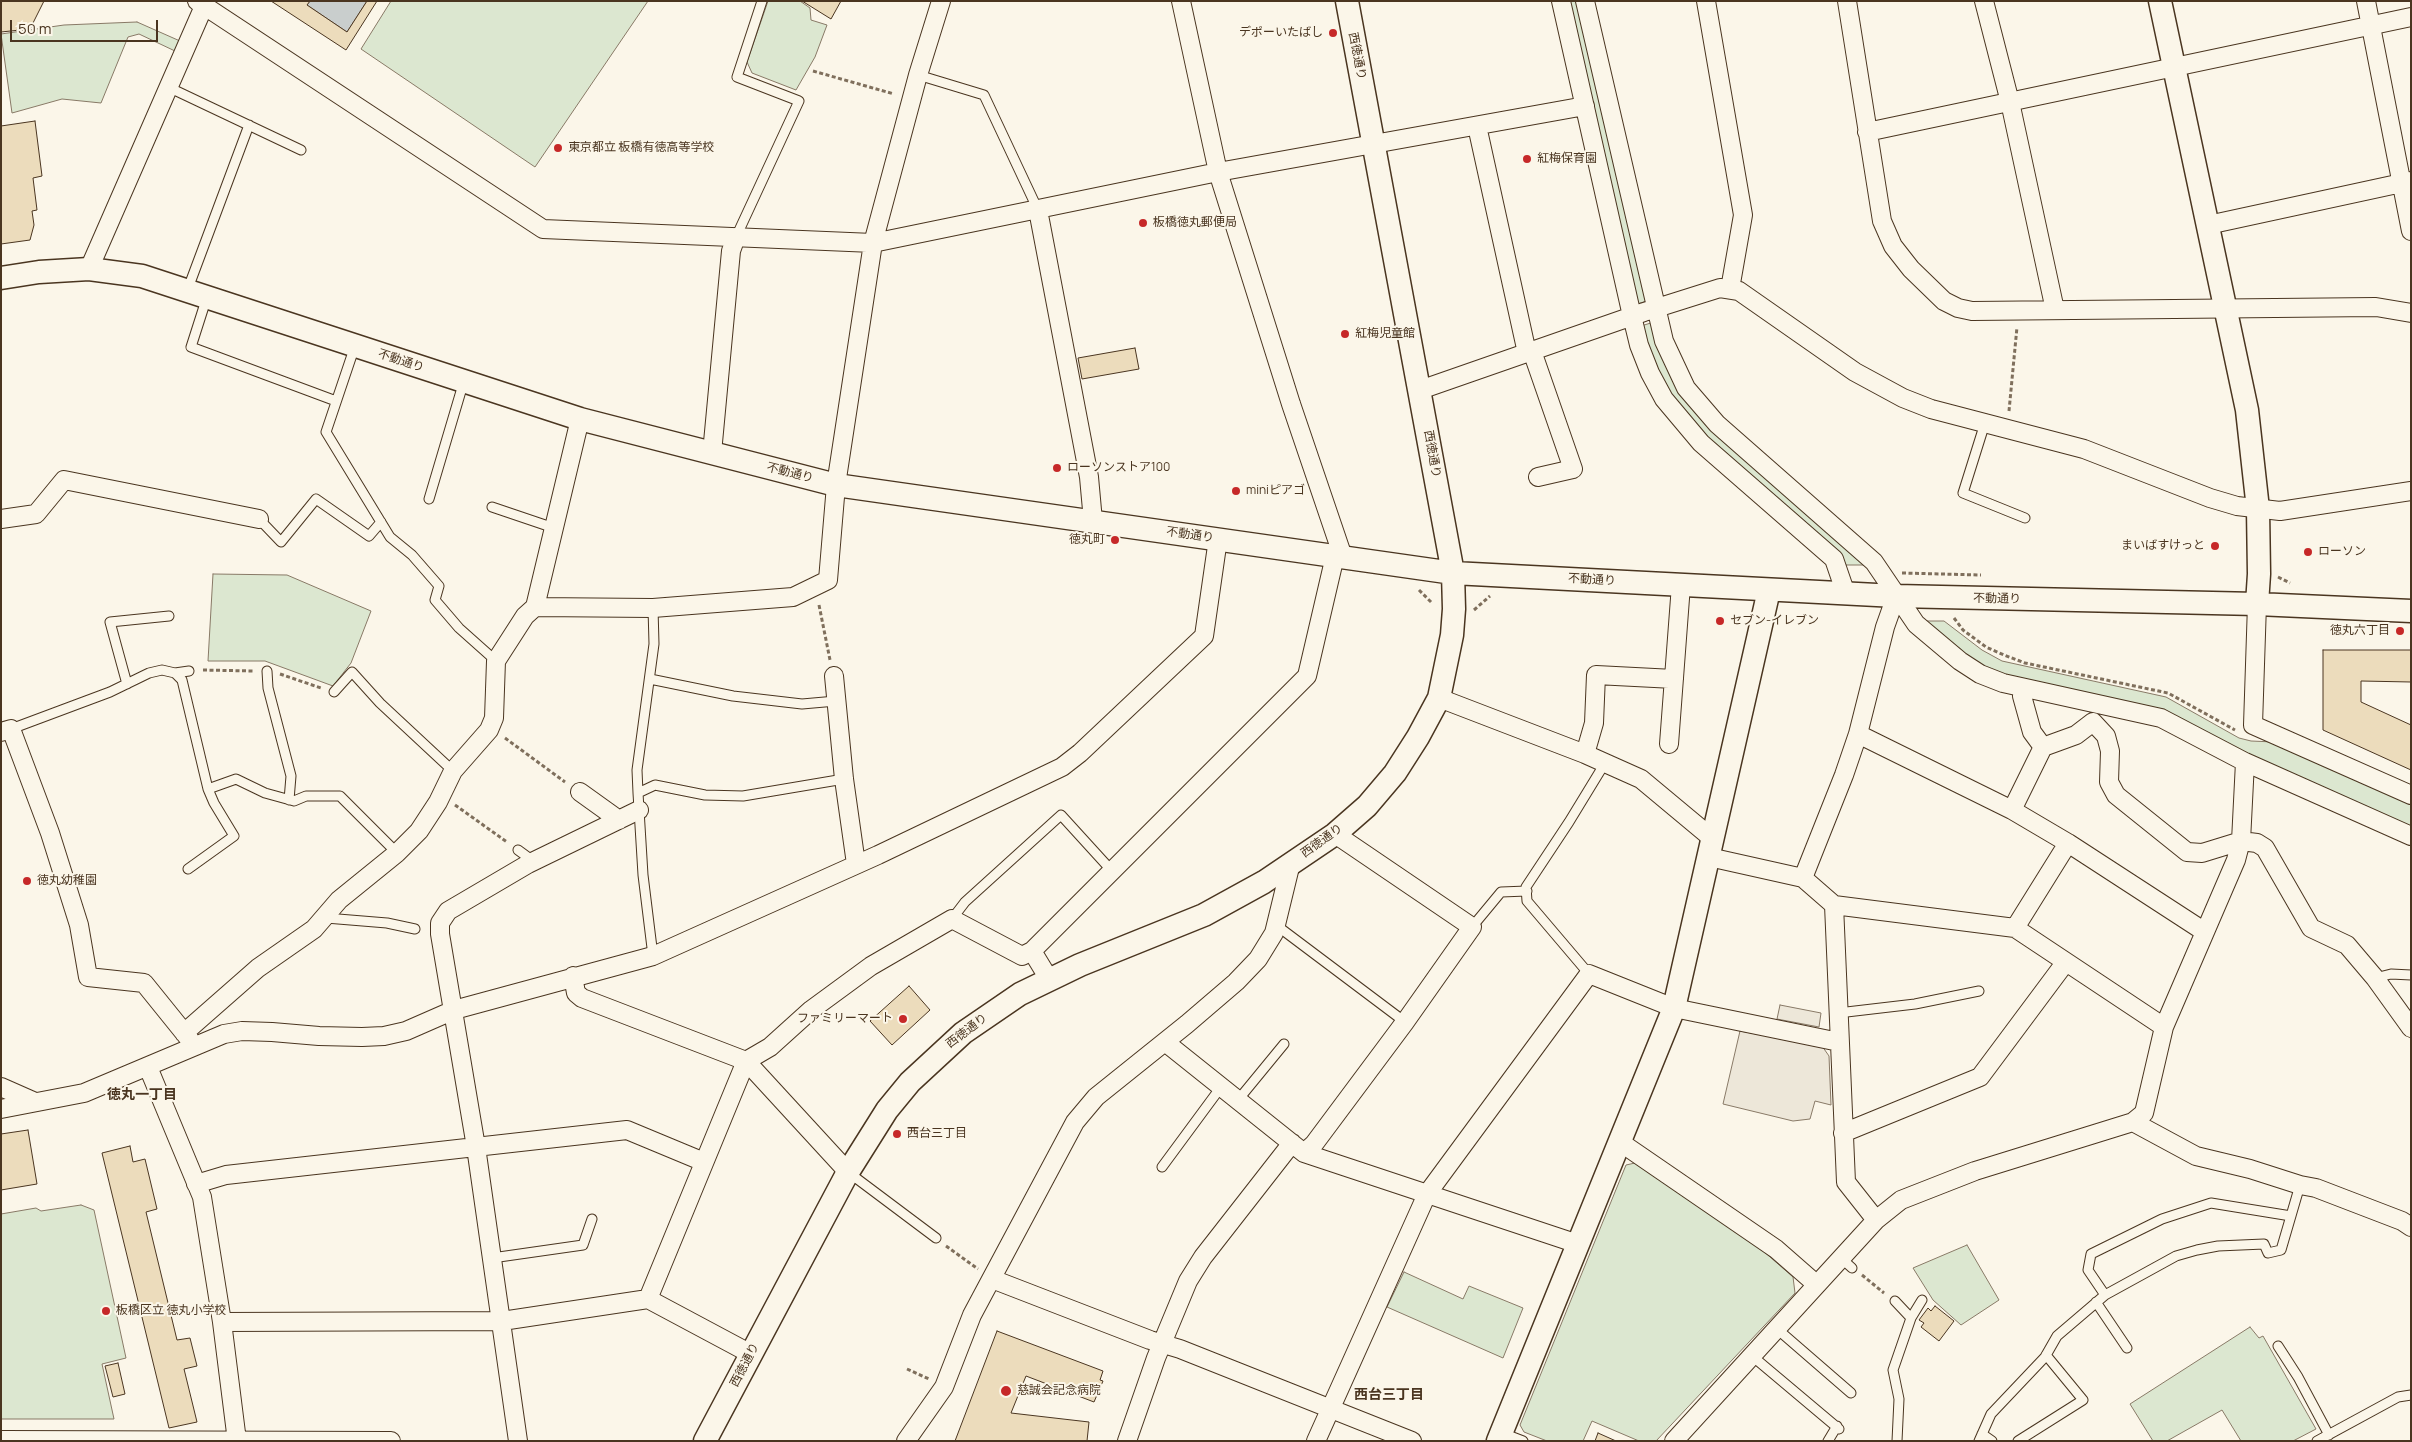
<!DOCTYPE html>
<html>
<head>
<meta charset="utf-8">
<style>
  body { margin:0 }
  #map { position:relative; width:2412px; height:1442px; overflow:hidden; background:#fbf6e9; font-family:Manrope,sans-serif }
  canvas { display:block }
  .frame { position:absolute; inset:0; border:2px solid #4a3520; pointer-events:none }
  .scale { position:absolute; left:10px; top:20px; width:148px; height:22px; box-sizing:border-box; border:2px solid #4a3520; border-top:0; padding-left:6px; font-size:15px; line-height:18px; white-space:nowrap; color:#4a3520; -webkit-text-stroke:4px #fbf6e9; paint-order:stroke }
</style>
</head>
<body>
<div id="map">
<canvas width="2412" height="1442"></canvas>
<div class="frame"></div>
<div class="scale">50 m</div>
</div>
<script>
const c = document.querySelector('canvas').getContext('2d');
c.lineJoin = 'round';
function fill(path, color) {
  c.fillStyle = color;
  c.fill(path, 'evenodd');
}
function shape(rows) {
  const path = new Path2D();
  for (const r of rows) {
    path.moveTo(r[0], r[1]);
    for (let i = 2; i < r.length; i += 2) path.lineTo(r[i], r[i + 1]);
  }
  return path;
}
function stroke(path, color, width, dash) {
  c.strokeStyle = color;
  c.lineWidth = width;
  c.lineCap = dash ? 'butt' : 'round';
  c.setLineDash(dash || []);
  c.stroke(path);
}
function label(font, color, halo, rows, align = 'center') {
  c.font = font + ' Manrope,"Noto Sans JP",sans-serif';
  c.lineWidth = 4;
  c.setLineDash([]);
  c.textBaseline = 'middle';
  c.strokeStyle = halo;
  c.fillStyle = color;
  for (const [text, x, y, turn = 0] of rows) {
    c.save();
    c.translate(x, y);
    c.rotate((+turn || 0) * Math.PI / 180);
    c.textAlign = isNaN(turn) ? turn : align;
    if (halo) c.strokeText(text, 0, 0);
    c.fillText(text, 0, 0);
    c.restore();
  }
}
const green = shape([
  [391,1,648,1,535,167,361,49,391,1],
  [768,1,800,1,810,8,811,20,827,25,815,57,796,90,752,73,747,62,768,1],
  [1566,1,1580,1,1649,300,1635,305,1566,1],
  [137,22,180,41,175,51,139,34,128,37,101,103,62,99,12,113,1,34,64,25,137,22],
  [1654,322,1669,368,1870,565,1845,565,1705,440,1669,397,1641,326,1654,322],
  [213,574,287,575,371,611,351,663,333,686,265,661,208,661,213,574],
  [1921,621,1944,621,1982,650,2002,661,2166,697,2239,738,2251,741,2274,742,2411,800,2411,829,2162,715,1988,674,1921,621],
  [1635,1163,1754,1243,1793,1277,1795,1293,1656,1441,1639,1441,1592,1421,1583,1441,1547,1441,1524,1432,1520,1425,1626,1165,1635,1163],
  [81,1205,94,1210,126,1358,102,1364,114,1419,1,1419,1,1214,36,1208,41,1211,81,1205],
  [1967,1245,1999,1300,1961,1325,1933,1300,1913,1268,1967,1245],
  [1404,1272,1463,1299,1469,1286,1523,1308,1503,1358,1387,1307,1404,1272],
  [2250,1327,2259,1338,2263,1336,2316,1429,2293,1441,2241,1441,2222,1410,2167,1441,2153,1441,2130,1404,2250,1327]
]);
fill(green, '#dce7d0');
stroke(green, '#887966', 1);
const parking = shape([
  [1780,1005,1821,1013,1819,1027,1777,1019,1780,1005],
  [1740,1031,1822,1046,1829,1056,1831,1105,1815,1101,1810,1119,1793,1121,1723,1104,1740,1031]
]);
fill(parking, '#ede7d9');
stroke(parking, '#887966', 1);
const water = shape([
  [310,1,367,1,347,32,307,5,310,1]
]);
fill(water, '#c9cecd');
stroke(water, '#887966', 1);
const building = shape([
  [1,1,44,1,30,29,1,32,1,1],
  [271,1,310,1,307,5,347,32,367,1,377,1,346,50,271,1],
  [802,1,841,1,831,19,802,1],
  [35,121,42,176,33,178,37,210,32,211,34,225,30,240,1,244,1,126,35,121],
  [1135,348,1139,369,1082,379,1078,358,1135,348],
  [2323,650,2411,650,2411,682,2361,681,2361,702,2411,725,2411,770,2323,730,2323,650],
  [909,986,930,1010,892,1045,870,1021,909,986],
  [28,1130,37,1184,1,1190,1,1134,28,1130],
  [130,1146,133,1162,145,1159,157,1209,146,1212,177,1340,190,1338,197,1366,184,1369,197,1422,169,1428,102,1153,130,1146],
  [1935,1306,1954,1321,1939,1341,1921,1327,1924,1323,1919,1320,1928,1308,1931,1311,1935,1306],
  [997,1331,1103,1371,1100,1380,1103,1381,1094,1402,1026,1376,1011,1413,1089,1422,1087,1441,955,1441,997,1331],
  [118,1363,125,1394,113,1397,105,1366,118,1363],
  [1598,1433,1616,1441,1595,1441,1598,1433]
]);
fill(building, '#ecdcbc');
stroke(building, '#4a3520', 1);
const service = shape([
  [918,75,984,95,1038,210],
  [168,87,301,150],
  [736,237,799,101,737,77,762,1],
  [187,291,249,125],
  [207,297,191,347,336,401],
  [355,346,326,432,390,537,412,555,439,586,435,600,459,628,496,661],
  [1985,423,1963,493,2025,518],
  [429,499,464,381],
  [492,507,554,528],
  [259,519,281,542,316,499,369,536,381,522],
  [267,671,268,688,291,776,289,800],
  [175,673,182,680,208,789,214,803,234,836,188,869],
  [650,679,733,696,802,704,836,701],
  [127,684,110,622,169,616],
  [334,692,352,672,380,703,453,771],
  [11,729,110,692,149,673,162,670,175,673,189,671],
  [208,789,236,779,265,793,294,801,306,796,340,796,397,853],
  [638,793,637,770,654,644,653,608],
  [518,850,533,861],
  [326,918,387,923,415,929],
  [952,919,965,902,1061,815,1112,871],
  [1276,925,1405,1022],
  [1472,927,1501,892,1527,891],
  [653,956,643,875,638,793,655,785,705,795,743,796,844,779],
  [1589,974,1527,901,1526,887,1569,822,1605,763],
  [2375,978,2391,974,2411,975],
  [1838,1013,1915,1004,1979,991],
  [1238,1100,1284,1044],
  [1162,1167,1221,1087],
  [848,1172,936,1238],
  [492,1258,583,1245,592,1219],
  [1841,1258,1852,1268],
  [2105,1295,2088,1270,2091,1254,2162,1219,2211,1203,2291,1216],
  [1895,1301,1911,1318],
  [2096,1302,2127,1348],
  [1776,1328,1851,1393],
  [2278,1346,2298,1377,2329,1435],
  [1751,1355,1839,1429],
  [1502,1433,1523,1441],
  [1982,1434,1992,1441],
  [1828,1441,1837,1426],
  [1897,1441,1899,1399,1893,1370,1911,1318,1922,1300],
  [1979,1441,1991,1414,2045,1357,2057,1336,2105,1295,2176,1256,2197,1250,2218,1246,2264,1244,2268,1253,2281,1250,2300,1185],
  [2018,1441,2083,1400,2046,1355],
  [2317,1441,2398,1397,2411,1395]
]);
const minor = shape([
  [197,1,543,229,873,243,1218,172,1585,106],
  [1181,1,1218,172,1291,404,1343,557],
  [1561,1,1632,316,1639,345,1650,373,1664,399,1701,443,1834,559,1846,594],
  [1585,1,1664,341,1686,388,1717,424,1874,562,1916,624,1960,661,1980,674,2003,683,2161,718,2245,762,2411,836],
  [1706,1,1743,215,1730,289],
  [1847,1,1882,221,1893,246,1911,269,1944,301,1958,308,1972,311,2376,307,2411,313],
  [1984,1,2010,102,2055,310],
  [2366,1,2411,231],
  [1477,126,1527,353],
  [1867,132,2411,17],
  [1038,210,1089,477,1093,521],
  [2208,225,2411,181],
  [89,269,204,6],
  [1532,351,1573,469,1538,477],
  [1420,390,1644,312,1720,288,1739,291,1855,372,1903,398,1931,409,2084,449,2210,498,2237,506,2280,511,2411,491],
  [712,453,731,251,736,237],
  [1,519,36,514,64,480,259,519],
  [2257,604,2253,725,2411,795],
  [535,607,653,608,793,597,828,580,836,485,873,243,918,75,941,1],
  [834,676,844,779,856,864],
  [2023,688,2022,696,2032,732,2043,747,2076,735,2093,722,2106,736,2110,751,2109,782,2116,795,2187,852,2202,853,2241,841,2257,843,2265,848,2311,928,2347,945,2375,978,2411,1028],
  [1439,698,1585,754,1641,779,1713,839],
  [1,732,11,729,50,833,79,925,88,977,144,983,190,1040],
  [1858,734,2012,810,2068,843,2205,932],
  [1669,744,1681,585],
  [1585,754,1594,723,1596,675,1674,679],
  [580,792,619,820],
  [2012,810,2043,747],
  [1709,857,1803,878,1834,905,1846,1182,1876,1220],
  [1803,878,1844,775,1858,734,1885,627,1896,596],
  [1834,905,2015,928,2164,1027],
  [2015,928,2068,843],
  [573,976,576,993,582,998,746,1061,848,1172],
  [1049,979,1032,951,1307,676,1335,556],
  [184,1033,258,968,314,929,339,900,397,853,419,831,438,802,453,771,489,730,494,718,496,661,525,616,535,607,580,419],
  [1165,1042,1304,1153,1578,1244],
  [148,1067,202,1197,222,1322,237,1441],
  [1,1087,35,1102],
  [1,1109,84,1093,224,1034,242,1031,272,1032,319,1036,362,1037,384,1036,406,1031,454,1010,653,956,878,855,1062,767,1080,753,1204,636,1218,539],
  [2133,1122,2196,1156,2250,1169,2300,1185,2316,1188,2402,1221,2411,1227],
  [1843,1133,1980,1077,2065,963],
  [1620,1142,1776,1249,1816,1284],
  [1304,1153,1314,1144,1405,1022,1472,927,1335,834],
  [196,1184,226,1175,627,1130,704,1162],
  [992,1279,1150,1340,1180,1349,1412,1441],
  [648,1299,746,1061,770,1047,811,1010,871,966,952,919,1022,956,1032,951],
  [222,1322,502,1321,648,1299,751,1354],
  [1,1440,391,1441],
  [518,1441,476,1147,440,934,440,923,448,911,528,864,639,810],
  [906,1441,944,1387,972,1315,1075,1122,1096,1097,1187,1024,1236,982,1258,959,1274,933,1291,863],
  [1127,1441,1156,1358,1188,1281,1203,1257,1292,1143],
  [1316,1441,1427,1194,1589,974,1674,1008,1839,1042],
  [1674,1441,1876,1220,1901,1200,1975,1171,2133,1122,2144,1113,2164,1027,2236,860,2241,841,2245,762]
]);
const tertiary = shape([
  [2160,1,2247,410,2258,509,2259,574,2257,604],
  [1,278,39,272,89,269,142,276,580,419,836,485,1453,573,1896,596,2257,604,2411,611],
  [705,1441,848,1172,887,1110,910,1082,963,1033,1020,994,1080,965,1204,915,1264,882,1335,834,1367,806,1395,773,1418,737,1439,698,1452,635,1454,609,1453,573,1347,1],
  [1498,1441,1674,1008,1769,590]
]);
stroke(service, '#4a3520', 11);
stroke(minor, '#4a3520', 20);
stroke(tertiary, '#4a3520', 25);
stroke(shape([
  [813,71,894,94],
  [2009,411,2017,327],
  [1902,573,1981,575],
  [2278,577,2290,583],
  [1419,590,1432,603],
  [819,605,830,660],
  [1474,610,1490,596],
  [1954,618,1963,630,1986,647,2004,655,2025,663,2168,693,2235,730],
  [203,670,254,671],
  [280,674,321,688],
  [505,738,565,782],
  [455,805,507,842],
  [946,1246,978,1269],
  [1862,1275,1884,1293],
  [907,1369,929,1379]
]), '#7f6f5c', 3, [4, 2.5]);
stroke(service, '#fbf6e9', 9);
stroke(minor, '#fbf6e9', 18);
stroke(tertiary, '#fbf6e9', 22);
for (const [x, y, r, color] of [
  [1333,33,5,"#c62828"],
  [558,148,5,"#c62828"],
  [1527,159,5,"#c62828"],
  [1143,223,5,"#c62828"],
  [1345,334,5,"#c62828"],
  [1057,468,5,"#c62828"],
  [1236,491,5,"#c62828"],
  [1115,540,5,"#c62828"],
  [2215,546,5,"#c62828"],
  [2308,552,5,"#c62828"],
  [1720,621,5,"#c62828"],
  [2400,631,5,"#c62828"],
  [27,881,5,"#c62828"],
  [903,1019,5,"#c62828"],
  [897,1134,5,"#c62828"],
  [106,1311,5,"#c62828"],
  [1006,1391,6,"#c62828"]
]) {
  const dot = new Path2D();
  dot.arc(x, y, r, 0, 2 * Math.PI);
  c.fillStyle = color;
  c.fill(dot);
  stroke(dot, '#fbf6e9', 2);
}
label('12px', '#4a3520', '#fbf6e9', [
  ["デポーいたばし",1323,33,"right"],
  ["東京都立 板橋有徳高等学校",568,148],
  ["紅梅保育園",1537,159],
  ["板橋徳丸郵便局",1153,223],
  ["紅梅児童館",1355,334],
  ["ローソンストア100",1067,468],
  ["miniピアゴ",1246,491],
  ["徳丸町",1105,540,"right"],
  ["まいばすけっと",2205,546,"right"],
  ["ローソン",2318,552],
  ["セブン-イレブン",1730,621],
  ["徳丸六丁目",2390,631,"right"],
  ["徳丸幼稚園",37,881],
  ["ファミリーマート",893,1019,"right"],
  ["西台三丁目",907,1134],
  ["板橋区立 徳丸小学校",116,1311],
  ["慈誠会記念病院",1017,1391]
], 'left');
label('12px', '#4a3520', '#fbf6e9', [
  ["西徳通り",1357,56,79],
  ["不動通り",401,361,18],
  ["西徳通り",1432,454,80],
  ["不動通り",790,473,14],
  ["不動通り",1190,535,8],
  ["不動通り",1592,580,3],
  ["不動通り",1997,599,1],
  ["西徳通り",1322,841,-36],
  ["西徳通り",967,1031,-37],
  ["西徳通り",745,1365,-62]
]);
label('bold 14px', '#4a3520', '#fbf6e9', [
  ["徳丸一丁目",142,1095],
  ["西台三丁目",1389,1395]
]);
</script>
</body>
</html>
